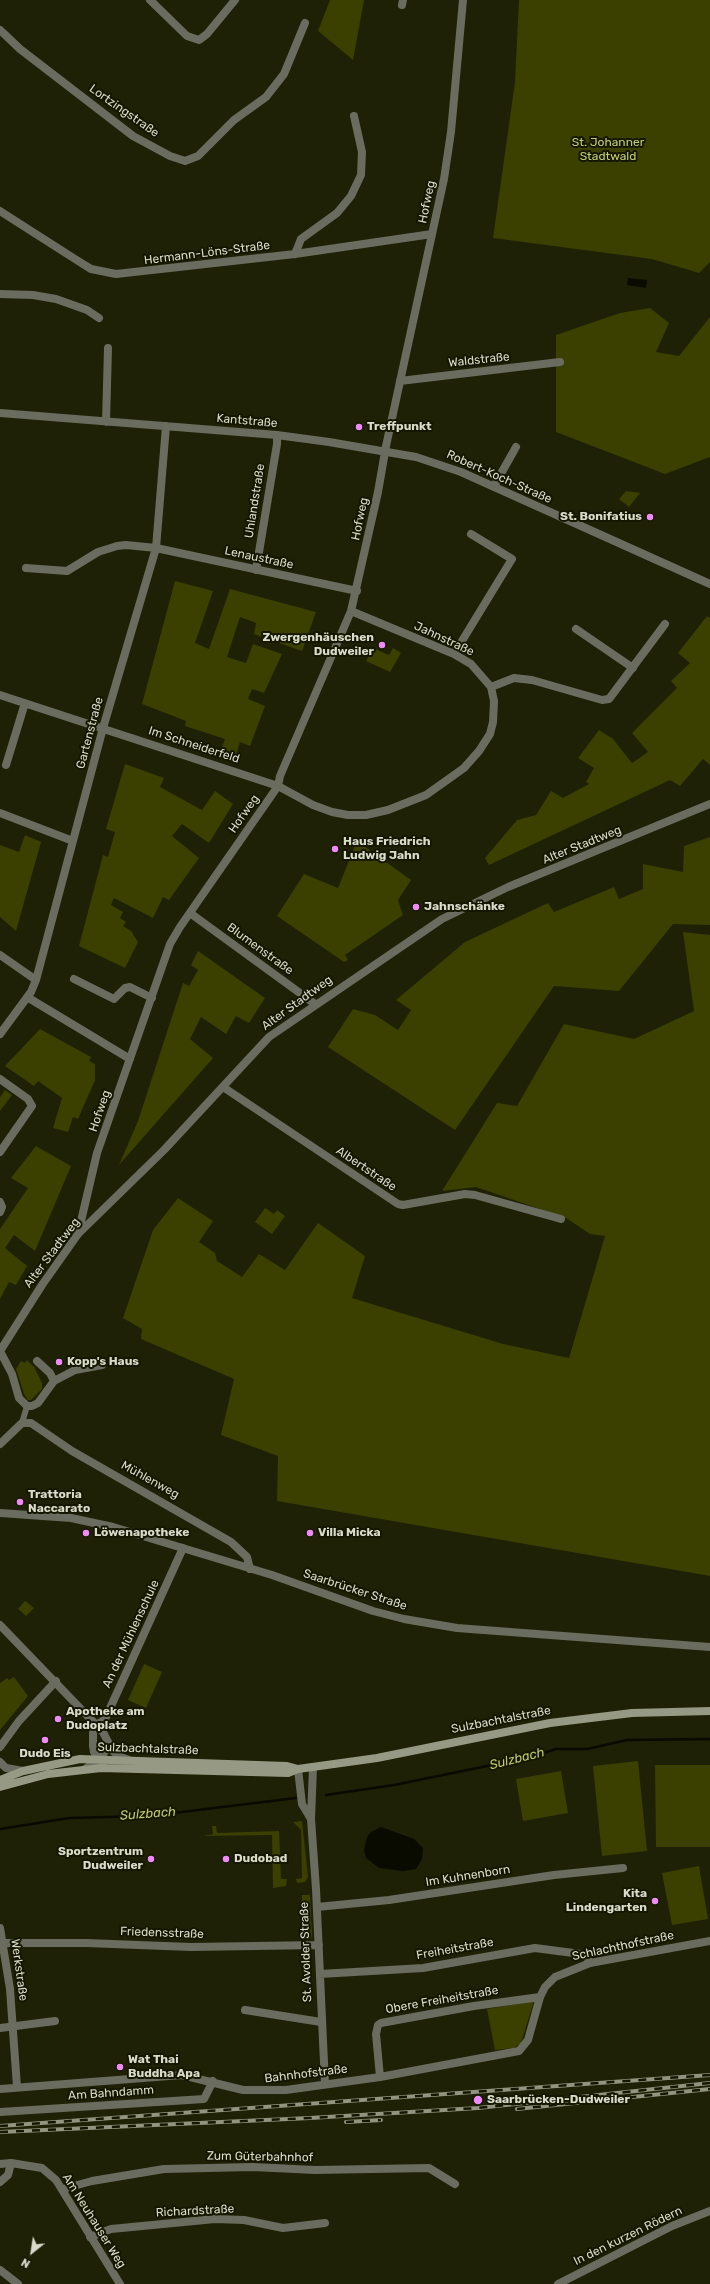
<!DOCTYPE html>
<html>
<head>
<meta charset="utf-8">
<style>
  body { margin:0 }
  #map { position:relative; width:710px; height:2284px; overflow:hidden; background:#1e2105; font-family:Rubik,sans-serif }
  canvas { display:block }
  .north { position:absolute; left:12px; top:2232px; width:40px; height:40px; -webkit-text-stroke:3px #151700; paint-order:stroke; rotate:210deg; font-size:11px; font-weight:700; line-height:16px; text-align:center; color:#d9dccb }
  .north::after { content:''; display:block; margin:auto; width:14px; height:18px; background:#d9dccb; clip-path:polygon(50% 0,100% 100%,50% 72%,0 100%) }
</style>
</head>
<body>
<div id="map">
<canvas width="710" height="2284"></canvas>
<div class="north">N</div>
</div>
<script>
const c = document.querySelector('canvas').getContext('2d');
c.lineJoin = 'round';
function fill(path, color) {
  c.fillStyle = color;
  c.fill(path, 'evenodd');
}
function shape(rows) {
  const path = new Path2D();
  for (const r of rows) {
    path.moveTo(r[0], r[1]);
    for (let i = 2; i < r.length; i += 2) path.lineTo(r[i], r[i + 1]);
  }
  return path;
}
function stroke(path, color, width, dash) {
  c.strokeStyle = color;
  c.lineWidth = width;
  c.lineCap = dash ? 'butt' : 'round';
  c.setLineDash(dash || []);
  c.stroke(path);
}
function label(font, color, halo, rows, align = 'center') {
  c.font = font + ' Rubik,sans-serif';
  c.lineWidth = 4;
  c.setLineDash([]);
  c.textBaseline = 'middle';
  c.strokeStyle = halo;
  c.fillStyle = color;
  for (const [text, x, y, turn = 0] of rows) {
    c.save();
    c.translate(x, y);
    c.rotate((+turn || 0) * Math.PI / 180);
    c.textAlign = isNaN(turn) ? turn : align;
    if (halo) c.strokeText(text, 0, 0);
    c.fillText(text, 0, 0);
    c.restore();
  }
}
fill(shape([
  [330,0,364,0,353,60,318,31],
  [519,0,710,0,710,262,699,273,652,259,493,238,515,82],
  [650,308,669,323,656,352,679,356,710,317,710,457,665,474,556,432,556,335,620,313],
  [626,491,640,493,629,507,619,499],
  [175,581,213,591,195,643,209,649,230,589,316,612,302,651,254,634,256,623,240,617,227,657,246,663,253,644,282,654,264,693,252,689,248,699,265,706,250,746,240,742,234,763,218,758,225,739,185,726,186,721,142,704],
  [707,616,710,618,710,765,703,759,680,786,670,780,489,865,485,858,517,820,536,815,551,791,563,798,589,784,586,782,594,768,578,758,599,730,613,739,632,763,648,752,632,733,677,688,671,681,690,663,678,653],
  [373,648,389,655,393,648,401,653,390,672,366,661],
  [125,764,164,778,160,787,202,810,215,791,233,804,209,843,182,824,172,836,199,858,169,900,163,897,153,918,114,898,111,905,123,912,120,918,126,922,123,926,131,931,138,942,125,968,79,946,103,855,108,857,115,832,106,829],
  [25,835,41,842,16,931,0,917,0,845,19,852],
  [710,837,710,925,673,924,619,991,554,986,455,1130,328,1047,353,1009,375,1015,398,1030,411,1010,396,1000,465,942,548,903,554,912,614,887,619,899,643,889,643,864,683,872,684,846],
  [357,841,411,880,398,900,403,915,345,955,348,960,344,962,277,916,304,874,338,888],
  [683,932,710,935,710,1576,277,1501,278,1456,221,1435,234,1379,141,1339,142,1329,123,1318,153,1230,178,1198,213,1221,199,1242,215,1253,217,1261,242,1277,259,1254,285,1270,318,1223,365,1256,352,1298,503,1344,569,1358,605,1236,590,1234,566,1218,476,1187,442,1191,497,1103,517,1106,564,1024,634,1039,694,1011],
  [198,951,265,998,249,1023,236,1016,226,1034,201,1017,190,1039,213,1058,119,1165,138,1121,183,983,189,986,198,970,191,965],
  [40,1029,91,1057,89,1061,95,1064,95,1080,78,1119,73,1117,68,1132,53,1128,62,1098,38,1081,34,1086,5,1066],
  [5,1090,12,1095,0,1111,0,1097],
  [36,1146,71,1166,35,1251,14,1235,5,1248,27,1266,16,1285,9,1282,0,1299,0,1229,28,1188,11,1178],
  [265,1208,274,1214,277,1210,285,1216,272,1234,255,1222],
  [27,1360,34,1367,42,1383,42,1389,31,1400,28,1400,24,1394,16,1369,21,1361,25,1363],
  [25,1601,34,1608,26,1616,18,1609],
  [144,1664,162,1672,146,1708,128,1700],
  [14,1677,28,1696,0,1730,0,1683,7,1678,9,1680],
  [638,1761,647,1851,602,1856,593,1766],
  [655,1765,710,1765,710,1847,656,1847],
  [561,1771,568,1813,523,1821,516,1779],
  [302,1821,308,1877,305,1882,297,1883,296,1879,302,1878,301,1830,293,1822],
  [212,1826,216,1826,217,1833,279,1831,281,1879,287,1879,286,1886,273,1888,272,1835,203,1836,213,1834],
  [699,1866,708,1919,672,1925,662,1873],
  [302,1895,310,1895,312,1936,310,1939,301,1939],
  [534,2001,521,2043,514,2048,495,2050,487,2009]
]), '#3b3f00');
fill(shape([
  [628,278,647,280,646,288,627,285],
  [381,1827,414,1839,423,1848,422,1859,416,1869,403,1871,379,1868,366,1858,364,1850,367,1837,371,1832]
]), '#090a00');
stroke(shape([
  [326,1795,394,1785,531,1757,556,1749,587,1749,627,1740,710,1739],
  [0,1829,69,1818,149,1816,296,1798]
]), '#090a00', 2.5);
stroke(shape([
  [22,1423,27,1406]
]), '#6a6c5f', 6);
stroke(shape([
  [150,0,187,36,199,40,207,34,235,0],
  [402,5,403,0],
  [0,30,20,49,133,136,170,156,185,161,198,156,234,120,266,97,284,74,305,23],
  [0,211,75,259,91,269,116,274,295,254,432,234],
  [295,254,301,239,337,213,351,196,361,175,362,152,354,116],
  [0,294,33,295,56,299,87,310,99,318],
  [400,381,560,362],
  [0,413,277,435,329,442,416,457,461,472,710,584],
  [106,422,108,348],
  [494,486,516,447],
  [26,568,67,571,98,552,117,546,126,545,156,548,357,591],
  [256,570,277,444,277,435],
  [576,629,633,668],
  [454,654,512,559,471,534],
  [491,687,514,678,532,680,602,700,609,699,665,624],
  [0,695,278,786,313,805,332,812,348,815,366,815,388,810,426,795,464,768,479,751,490,734,493,722,494,701,491,687,471,664,454,654,351,611],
  [6,765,25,703],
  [0,813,73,841],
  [190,913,315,1004],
  [0,955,36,980],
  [74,979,114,999,125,988,130,987,152,998],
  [27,997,130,1059],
  [0,1034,31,992,36,980,103,728,156,548,166,426],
  [0,1079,28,1099,32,1106,0,1152],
  [223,1087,398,1204,403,1205,465,1194,475,1195,561,1219],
  [0,1202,2,1207,0,1212],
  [78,1234,97,1153,170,944,180,927,278,786,280,776,351,611,378,492,386,446,444,179,451,132,463,0],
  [0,1351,42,1285,78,1234,164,1150,269,1037,442,919,508,887,710,804],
  [0,1351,12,1374,19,1398,27,1406,32,1406,38,1403,54,1381,50,1373,37,1361],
  [54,1381,75,1370,102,1365],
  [0,1444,22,1423,31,1423,72,1451,231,1542,247,1557,250,1569],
  [0,1513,71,1518,113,1527,272,1575,373,1611,404,1619,457,1628,710,1647],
  [95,1725,103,1721,106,1717,183,1548],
  [0,1747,19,1721,56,1681],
  [0,1762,6,1768,23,1771],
  [313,1767,311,1819,316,1889,325,2084],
  [298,1769,302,1804,311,1819],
  [317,1907,389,1900,554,1875,623,1868],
  [0,1928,10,1989,17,2087],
  [4,1943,86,1943,191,1947,319,1945],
  [320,1974,423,1968,535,1948,581,1954,587,1957,590,1963],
  [245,2010,321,2022],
  [0,2028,55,2021],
  [380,2077,376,2034,378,2025,381,2023,474,2006,540,1997],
  [0,2089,182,2075,243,2090,286,2090,380,2077,519,2051,528,2040,540,1997,545,1987,555,1977,590,1963,710,1941],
  [0,2112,204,2099,213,2081],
  [0,2182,8,2175,11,2163],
  [63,2189,92,2181,164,2169,253,2167,315,2170,429,2168,455,2184],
  [90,2237,111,2229,215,2219,244,2220,283,2228,325,2223],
  [0,2270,18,2284],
  [558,2284,672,2226,710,2211]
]), '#6a6c5f', 8);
stroke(shape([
  [0,1625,103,1732,112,1750,118,1756,129,1760],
  [95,1725,93,1733,93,1746,94,1752,102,1764],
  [85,1769,102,1757,109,1743],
  [0,2164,11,2163,42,2168,56,2180,120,2284]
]), '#6a6c5f', 8);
stroke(shape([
  [0,1780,23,1771,80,1759,287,1766,298,1769],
  [0,1787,48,1774,101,1768,288,1773,298,1769,377,1758,550,1723,632,1713,710,1711]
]), '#969984', 8);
const rail = shape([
  [517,2109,710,2089],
  [346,2122,381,2120],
  [0,2126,710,2075],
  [0,2132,310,2118,478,2108,710,2083]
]);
stroke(rail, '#91947f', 4);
stroke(rail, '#151700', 2.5, [8]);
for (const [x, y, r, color] of [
  [359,427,4,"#ef8bf7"],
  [650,517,4,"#ef8bf7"],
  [382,645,4,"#ef8bf7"],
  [335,849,4,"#ef8bf7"],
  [416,907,4,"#ef8bf7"],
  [59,1362,4,"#ef8bf7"],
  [20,1502,4,"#ef8bf7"],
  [86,1533,4,"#ef8bf7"],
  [310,1533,4,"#ef8bf7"],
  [58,1719,4,"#ef8bf7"],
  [45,1740,4,"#ef8bf7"],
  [151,1859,4,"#ef8bf7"],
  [226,1859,4,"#ef8bf7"],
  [655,1901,4,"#ef8bf7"],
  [120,2067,4,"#ef8bf7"],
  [478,2100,5,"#ef8bf7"]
]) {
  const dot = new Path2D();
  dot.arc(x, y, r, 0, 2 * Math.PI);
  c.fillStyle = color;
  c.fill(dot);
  stroke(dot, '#151700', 1.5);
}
label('12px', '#d9dccb', '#151700', [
  ["Lortzingstraße",124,111,35],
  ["Hofweg",427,202,-78],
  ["Hermann-Löns-Straße",207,253,-7],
  ["Waldstraße",479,360,-6],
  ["Kantstraße",247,421,5],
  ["Robert-Koch-Straße",499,477,24],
  ["Uhlandstraße",255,501,-81],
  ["Hofweg",360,519,-78],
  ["Lenaustraße",259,558,12],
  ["Jahnstraße",444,639,25],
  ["Gartenstraße",90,733,-75],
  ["Im Schneiderfeld",194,745,18],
  ["Hofweg",244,814,-55],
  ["Alter Stadtweg",582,845,-22],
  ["Blumenstraße",260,949,36],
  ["Alter Stadtweg",297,1003,-36],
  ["Hofweg",100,1111,-71],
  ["Albertstraße",366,1169,34],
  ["Alter Stadtweg",52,1253,-53],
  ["Mühlenweg",150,1480,29],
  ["Saarbrücker Straße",355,1590,18],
  ["An der Mühlenschule",131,1634,-65],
  ["Sulzbachtalstraße",501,1720,-11],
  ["Sulzbachtalstraße",148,1749,2],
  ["Im Kuhnenborn",468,1876,-9],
  ["Friedensstraße",162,1933,2],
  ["Schlachthofstraße",623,1946,-12],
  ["Freiheitstraße",455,1949,-10],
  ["St. Avolder Straße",306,1952,-92],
  ["Werkstraße",19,1970,82],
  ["Obere Freiheitstraße",442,2000,-10],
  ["Bahnhofstraße",306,2074,-7],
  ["Am Bahndamm",111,2093,-4],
  ["Zum Güterbahnhof",260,2157,1],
  ["Richardstraße",195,2211,-3],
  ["Am Neuhauser Weg",94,2221,58],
  ["In den kurzen Rödern",628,2236,-26]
]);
label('12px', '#c3cd72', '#151700', [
  ["St. Johanner",608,143],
  ["Stadtwald",608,157]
]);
label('bold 12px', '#d9dccb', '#151700', [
  ["Treffpunkt",367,427],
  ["St. Bonifatius",642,517,"right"],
  ["Zwergenhäuschen",374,638,"right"],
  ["Dudweiler",374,652,"right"],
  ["Haus Friedrich",343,842],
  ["Ludwig Jahn",343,856],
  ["Jahnschänke",424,907],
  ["Kopp's Haus",67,1362],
  ["Trattoria",28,1495],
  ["Naccarato",28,1509],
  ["Löwenapotheke",94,1533],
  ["Villa Micka",318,1533],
  ["Apotheke am",66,1712],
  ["Dudoplatz",66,1726],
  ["Dudo Eis",45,1754,"center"],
  ["Sportzentrum",143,1852,"right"],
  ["Dudweiler",143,1866,"right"],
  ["Dudobad",234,1859],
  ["Kita",647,1894,"right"],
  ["Lindengarten",647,1908,"right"],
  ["Wat Thai",128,2060],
  ["Buddha Apa",128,2074],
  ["Saarbrücken-Dudweiler",487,2100]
], 'left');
label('italic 13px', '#c0ca6f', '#151700', [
  ["Sulzbach",517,1759,-14],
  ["Sulzbach",148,1814,-4]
]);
</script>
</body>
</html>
